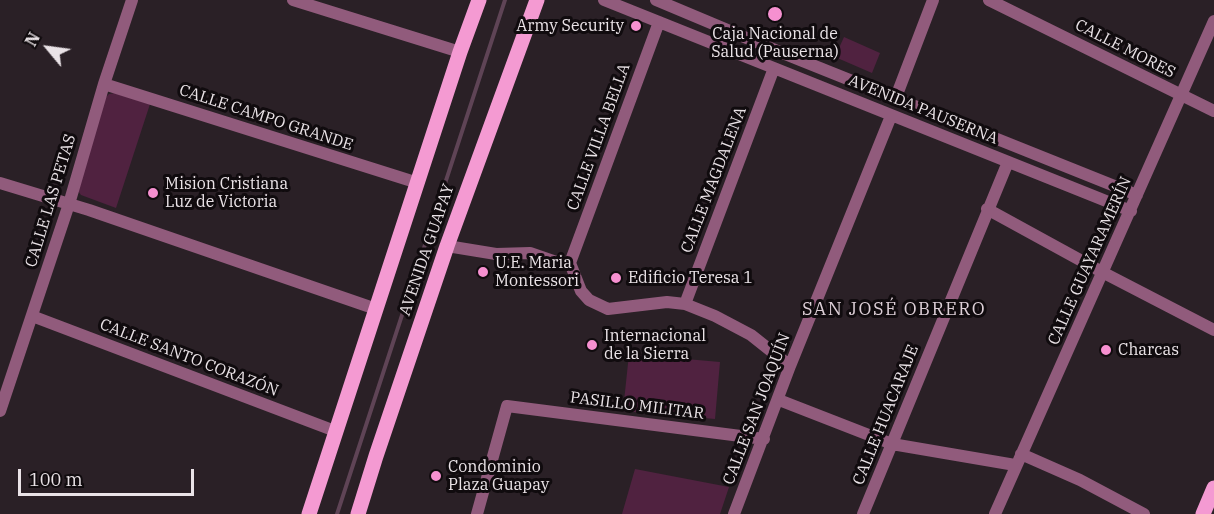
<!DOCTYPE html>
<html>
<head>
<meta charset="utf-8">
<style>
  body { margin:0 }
  #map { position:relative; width:1214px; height:514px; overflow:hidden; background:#2a2026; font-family:"IBM Plex Serif",serif }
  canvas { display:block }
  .north { position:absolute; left:18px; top:18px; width:60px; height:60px; -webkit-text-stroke:4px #100b0e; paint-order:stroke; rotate:299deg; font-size:16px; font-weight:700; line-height:24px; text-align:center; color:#eae3e7 }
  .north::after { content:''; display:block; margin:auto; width:21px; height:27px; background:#eae3e7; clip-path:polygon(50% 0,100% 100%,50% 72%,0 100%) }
  .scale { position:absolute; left:18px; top:469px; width:176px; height:27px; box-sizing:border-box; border:3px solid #eae3e7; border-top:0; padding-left:8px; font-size:18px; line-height:21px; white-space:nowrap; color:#eae3e7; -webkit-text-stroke:4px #100b0e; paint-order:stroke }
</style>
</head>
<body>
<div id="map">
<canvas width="1214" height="514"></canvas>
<div class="north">N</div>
<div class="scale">100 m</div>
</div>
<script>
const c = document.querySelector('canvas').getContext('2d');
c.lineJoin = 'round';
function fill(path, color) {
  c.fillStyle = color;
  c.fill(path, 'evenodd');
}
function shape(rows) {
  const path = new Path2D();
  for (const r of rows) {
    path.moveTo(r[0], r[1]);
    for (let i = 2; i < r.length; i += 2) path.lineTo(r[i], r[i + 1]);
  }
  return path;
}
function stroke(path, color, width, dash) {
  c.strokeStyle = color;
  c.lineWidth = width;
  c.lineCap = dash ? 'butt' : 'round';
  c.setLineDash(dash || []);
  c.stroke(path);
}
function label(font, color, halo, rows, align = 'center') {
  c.font = font + ' "IBM Plex Serif",serif';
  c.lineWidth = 6;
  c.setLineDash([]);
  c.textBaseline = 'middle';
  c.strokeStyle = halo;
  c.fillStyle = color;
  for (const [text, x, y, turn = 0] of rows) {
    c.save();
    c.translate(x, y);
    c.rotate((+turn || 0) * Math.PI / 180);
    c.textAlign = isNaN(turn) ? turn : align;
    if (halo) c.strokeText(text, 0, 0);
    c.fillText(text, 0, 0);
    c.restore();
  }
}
fill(shape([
  [844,37,880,53,872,73,835,57],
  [115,93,150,104,116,208,81,195,78,191,105,98,109,94],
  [629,354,720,362,715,419,623,411],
  [635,469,729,487,720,514,622,514]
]), '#502240');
stroke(shape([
  [337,514,505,0]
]), '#5f4456', 4);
stroke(shape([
  [293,0,460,52],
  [604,0,1131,211],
  [656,0,780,52,1137,195],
  [989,0,1214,111],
  [104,84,418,183],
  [896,97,933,0],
  [0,183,89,210,376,309],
  [987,209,1102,272,1214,330],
  [447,246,496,254,530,253,556,262,570,263,581,291,589,300,608,309,667,302,685,304,715,316,751,335,790,366],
  [570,263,659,22],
  [685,304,774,68],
  [32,316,335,431],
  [779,400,892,444,1015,465],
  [0,411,69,204,104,84,132,0],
  [1021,454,1080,480,1144,514],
  [477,514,507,406,764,439],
  [734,514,790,366,891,116],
  [863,514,1008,162],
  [995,514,1214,21]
]), '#915b7c', 12);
stroke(shape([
  [309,514,460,52,479,0],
  [358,514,376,456,447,246,537,0],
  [1203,514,1214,488]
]), '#f49ad2', 15);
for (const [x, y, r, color] of [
  [775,14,8,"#f690d0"],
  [636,26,6,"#f690d0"],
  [153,193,6,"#f690d0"],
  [483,272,6,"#f690d0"],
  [616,278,6,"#f690d0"],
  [592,345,6,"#f690d0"],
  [1106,350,6,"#f690d0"],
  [436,476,6,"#f690d0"]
]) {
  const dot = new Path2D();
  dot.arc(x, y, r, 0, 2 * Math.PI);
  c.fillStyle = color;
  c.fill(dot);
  stroke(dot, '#100b0e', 2);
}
label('16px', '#eae3e7', '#100b0e', [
  ["Army Security",624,26,"right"],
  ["Caja Nacional de",775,34,"center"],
  ["Salud (Pauserna)",775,52,"center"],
  ["Mision Cristiana",165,184],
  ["Luz de Victoria",165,202],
  ["U.E. Maria",495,263],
  ["Montessori",495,281],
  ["Edificio Teresa 1",628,278],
  ["Internacional",604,336],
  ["de la Sierra",604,354],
  ["Charcas",1118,350],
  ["Condominio",448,467],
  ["Plaza Guapay",448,485]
], 'left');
label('16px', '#eae3e7', '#100b0e', [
  ["CALLE MORES",1125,49,27],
  ["AVENIDA PAUSERNA",923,110,22],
  ["CALLE CAMPO GRANDE",266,118,18],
  ["CALLE VILLA BELLA",599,137,-70],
  ["CALLE MAGDALENA",714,180,-69],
  ["CALLE LAS PETAS",51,201,-73],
  ["AVENIDA GUAPAY",427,250,-71],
  ["CALLE GUAYARAMERÍN",1090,261,-66],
  ["CALLE SANTO CORAZÓN",189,358,21],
  ["PASILLO MILITAR",637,406,7],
  ["CALLE SAN JOAQUÍN",757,409,-69],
  ["CALLE HUACARAJE",886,415,-68]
]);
c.letterSpacing = '1.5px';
label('18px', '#dcced6', '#100b0e', [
  ["SAN JOSÉ OBRERO",894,310]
]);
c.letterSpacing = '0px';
</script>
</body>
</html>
